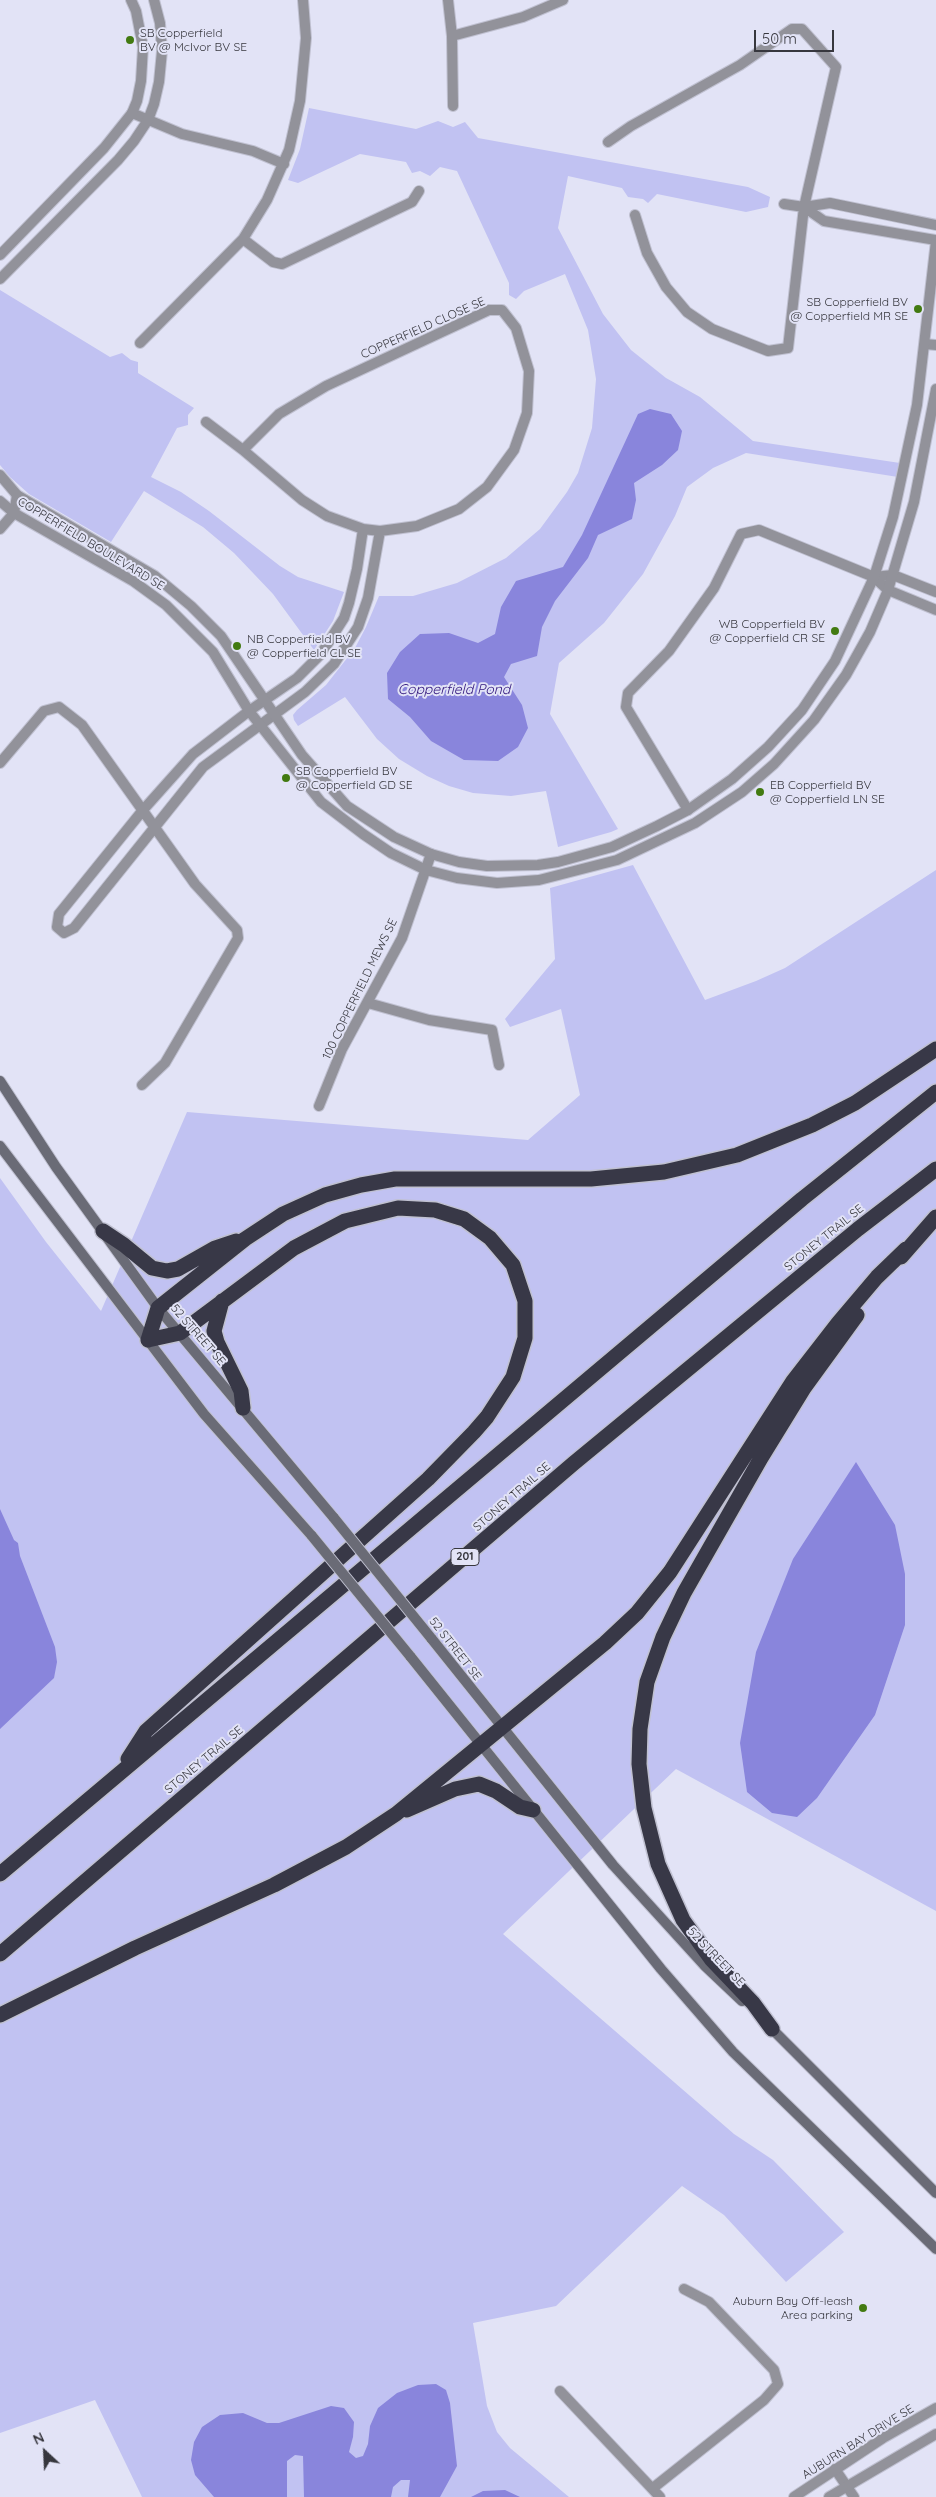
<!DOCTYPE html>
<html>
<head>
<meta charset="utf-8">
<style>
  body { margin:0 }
  #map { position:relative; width:936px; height:2497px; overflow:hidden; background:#e2e3f6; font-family:Quicksand,sans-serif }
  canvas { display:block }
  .north { position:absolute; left:20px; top:2427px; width:50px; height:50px; -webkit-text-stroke:4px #e2e3f6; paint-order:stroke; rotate:335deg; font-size:14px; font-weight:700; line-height:20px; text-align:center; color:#37373e }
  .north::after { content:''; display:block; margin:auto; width:18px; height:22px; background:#37373e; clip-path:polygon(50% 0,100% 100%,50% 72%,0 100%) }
  .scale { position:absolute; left:754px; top:30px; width:80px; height:22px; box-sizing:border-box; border:2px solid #37373e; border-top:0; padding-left:6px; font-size:15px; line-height:18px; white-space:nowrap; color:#37373e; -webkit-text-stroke:4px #e2e3f6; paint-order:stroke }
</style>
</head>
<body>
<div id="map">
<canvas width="936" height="2497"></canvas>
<div class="north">N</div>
<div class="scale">50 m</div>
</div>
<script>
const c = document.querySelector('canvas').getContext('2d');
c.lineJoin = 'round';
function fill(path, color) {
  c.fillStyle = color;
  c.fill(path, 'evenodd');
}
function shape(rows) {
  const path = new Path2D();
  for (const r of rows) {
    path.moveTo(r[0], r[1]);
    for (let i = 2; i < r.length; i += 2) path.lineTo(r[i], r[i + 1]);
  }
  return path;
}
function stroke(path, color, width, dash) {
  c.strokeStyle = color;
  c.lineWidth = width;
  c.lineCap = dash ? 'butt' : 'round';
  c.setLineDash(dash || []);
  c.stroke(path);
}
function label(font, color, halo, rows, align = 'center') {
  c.font = font + ' Quicksand,sans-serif';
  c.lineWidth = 4;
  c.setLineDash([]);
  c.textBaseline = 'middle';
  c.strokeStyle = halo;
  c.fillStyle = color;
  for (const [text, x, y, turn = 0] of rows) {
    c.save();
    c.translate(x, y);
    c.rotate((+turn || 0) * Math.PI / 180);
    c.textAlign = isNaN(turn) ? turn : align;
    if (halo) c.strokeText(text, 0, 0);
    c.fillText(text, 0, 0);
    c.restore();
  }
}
fill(shape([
  [309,108,416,129,438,121,453,127,465,122,478,138,748,187,770,197,768,207,746,212,657,194,648,203,643,199,628,197,622,188,568,176,558,228,603,314,631,350,666,378,700,397,753,441,900,463,898,477,746,453,713,468,687,487,675,516,643,574,604,623,559,663,550,714,618,829,611,832,558,847,546,791,511,796,473,793,449,786,427,776,399,759,377,739,345,697,298,726,294,720,293,715,297,710,326,685,355,648,366,627,379,596,413,596,457,583,506,558,540,529,567,492,578,473,592,428,596,379,588,330,565,274,524,291,516,299,509,295,509,283,457,171,440,167,430,176,420,171,412,173,406,162,360,154,298,183,288,180,300,149],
  [0,290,110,357,122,353,131,360,138,362,138,373,194,408,188,415,188,425,177,428,151,477,181,492,209,511,280,566,298,577,344,592,333,621,314,650,273,594,234,553,203,527,144,491,111,542,29,494,10,477,0,465],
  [633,865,705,1000,756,981,785,968,936,870,936,1911,676,1769,503,1934,734,2134,773,2160,844,2232,786,2282,724,2215,682,2186,556,2306,473,2323,487,2406,497,2432,510,2448,569,2497,142,2497,95,2400,0,2433,0,1178,46,1242,101,1311,187,1112,528,1140,580,1095,561,1009,510,1027,505,1019,555,959,550,888]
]), '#c1c2f2');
fill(shape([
  [650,409,671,414,682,431,678,450,662,465,634,483,636,500,632,519,598,535,588,558,555,601,542,627,537,656,511,664,504,677,522,705,528,728,518,747,498,761,464,760,431,741,410,717,388,699,387,673,400,652,420,634,449,633,478,643,495,634,501,607,516,581,563,567,582,535,638,414],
  [856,1462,895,1525,905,1574,905,1625,875,1715,817,1798,797,1817,772,1813,747,1792,740,1743,756,1652,793,1559],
  [0,1509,14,1540,18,1543,20,1556,55,1647,57,1662,54,1678,0,1729],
  [436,2384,446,2390,450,2403,457,2466,440,2497,408,2497,410,2480,401,2480,393,2487,391,2497,304,2497,303,2456,295,2455,287,2461,287,2497,214,2497,195,2475,191,2460,194,2442,202,2427,220,2415,243,2413,267,2423,279,2423,331,2406,344,2408,354,2422,353,2437,349,2452,356,2458,363,2456,368,2444,370,2426,378,2408,397,2393,418,2385],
  [505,2490,520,2497,471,2497,483,2491]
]), '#8985dc');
const minor = shape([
  [448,0,452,36,453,106],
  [452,36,523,17,563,0],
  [132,113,182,134,253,151,284,164],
  [608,142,631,126,740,65,792,29,802,29,836,67,804,207,788,348,768,351,712,329,687,312,666,287,647,253,635,215],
  [784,204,804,207,830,203,936,225],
  [804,207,824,221,936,240],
  [243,239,273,262,282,264,412,202,419,191],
  [489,310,502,310,516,328,529,371,527,413,514,450,487,487,459,509,417,526,380,531,363,529,327,516,302,500,243,450,279,414,326,386,489,310],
  [140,343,243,239,267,200,289,150,300,101,306,38,303,0],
  [925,344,936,345],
  [206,422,243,450],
  [0,529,14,513,17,495],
  [363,529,357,569,349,603,344,618,321,654,297,678,249,711,193,754,143,810,59,914,57,927,64,933,74,928,203,767,305,692,334,664,358,627,368,598,380,531],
  [874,577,893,575,936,592],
  [0,763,44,711,59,707,82,725,195,884,237,930,238,938,165,1063,142,1085],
  [688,810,626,707,628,693,669,651,714,588,741,534,759,530,874,577,888,590,936,610],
  [368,1003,429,1020,492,1030,499,1065],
  [319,1106,342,1049,402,938,431,854],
  [560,2391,660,2497],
  [835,2469,854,2497],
  [653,2488,764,2400,778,2384,774,2370,709,2302,684,2289]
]);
const tertiary = shape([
  [0,255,104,148,132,113,137,101,141,81,143,47,136,11,131,0],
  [0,279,118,160,134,141,148,120,154,104,159,82,162,51,160,23,154,0],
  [0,475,17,495,155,576,191,606,221,636,302,755,347,806,394,837,431,854,459,862,487,866,538,865,558,862,612,847,657,826,688,810,732,779,768,747,802,710,835,661,874,577,893,517,917,405,936,241],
  [0,501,14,513,133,581,166,605,213,652,249,711,321,802,363,834,391,853,426,870,457,878,497,883,539,880,617,860,695,823,742,792,774,764,814,720,846,675,870,632,888,590,914,502,936,389],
  [794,2497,883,2438,936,2408],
  [829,2497,936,2434]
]);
const secondary = shape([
  [0,1081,56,1167,158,1308,334,1518],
  [0,1146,204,1414,312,1536],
  [431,1638,613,1865,704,1965,742,2001],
  [410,1656,661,1969,733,2052,936,2249],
  [769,2026,936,2193]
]);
const motorway = shape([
  [103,1231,124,1245,152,1268,167,1271,178,1269,215,1248,236,1241],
  [901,1257,936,1217],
  [222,1301,214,1331,217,1342,241,1391,243,1408],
  [148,1340,158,1308,245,1239,283,1214,325,1195,361,1185,395,1179,591,1179,664,1172,737,1155,812,1125,855,1103,936,1049],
  [128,1759,146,1731,428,1479,474,1432,487,1417,513,1377,525,1338,525,1301,513,1265,490,1238,464,1219,435,1210,398,1208,345,1221,294,1248,180,1333,148,1340],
  [407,1810,455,1789,479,1784,496,1791,520,1807,533,1810],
  [0,1874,802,1199,936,1092],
  [0,1954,574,1463,858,1229,936,1169],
  [0,2015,135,1948,274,1885,346,1847,396,1814,605,1643,637,1613,670,1572,793,1381,838,1323,877,1277,906,1249],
  [772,2029,753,2003,711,1959,683,1920,658,1864,644,1808,639,1764,640,1729,647,1682,663,1637,684,1593,761,1458,804,1388,857,1315]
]);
stroke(minor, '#c0c1d1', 12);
stroke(tertiary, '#c0c1d1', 12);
stroke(secondary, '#c0c1d1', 12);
stroke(motorway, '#c0c1d1', 18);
stroke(minor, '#92929a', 10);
stroke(tertiary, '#92929a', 10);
stroke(secondary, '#6a6b76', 10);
stroke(motorway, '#383847', 15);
const secondaryBridge = shape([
  [334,1518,431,1638],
  [312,1536,410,1656]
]);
stroke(secondaryBridge, '#c0c1d1', 12, []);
stroke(secondaryBridge, '#6a6b76', 10);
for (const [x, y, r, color] of [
  [130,40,5,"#427a11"],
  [918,309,5,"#427a11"],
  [835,631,5,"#427a11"],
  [237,646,5,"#427a11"],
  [286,778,5,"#427a11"],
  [760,792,5,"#427a11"],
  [863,2308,5,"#427a11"]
]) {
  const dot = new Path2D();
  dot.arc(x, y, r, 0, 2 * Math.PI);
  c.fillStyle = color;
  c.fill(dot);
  stroke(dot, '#e2e3f6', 2);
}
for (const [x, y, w] of [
  [465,1557,28]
]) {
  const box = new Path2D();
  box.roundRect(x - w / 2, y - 8.5, w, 17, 4);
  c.fillStyle = '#e2e3f6';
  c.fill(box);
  stroke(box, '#37373e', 1);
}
label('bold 11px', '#37373e', null, [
  ["201",465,1557]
]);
label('12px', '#37373e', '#e2e3f6', [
  ["SB Copperfield",140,33],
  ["BV @ McIvor BV SE",140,47],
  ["SB Copperfield BV",908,302,"right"],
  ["@ Copperfield MR SE",908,316,"right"],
  ["WB Copperfield BV",825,624,"right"],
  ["@ Copperfield CR SE",825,638,"right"],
  ["NB Copperfield BV",247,639],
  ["@ Copperfield CL SE",247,653],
  ["SB Copperfield BV",296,771],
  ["@ Copperfield GD SE",296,785],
  ["EB Copperfield BV",770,785],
  ["@ Copperfield LN SE",770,799],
  ["Auburn Bay Off-leash",853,2301,"right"],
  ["Area parking",853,2315,"right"]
], 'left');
label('12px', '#37373e', '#e2e3f6', [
  ["COPPERFIELD CLOSE SE",423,328,-24],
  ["COPPERFIELD BOULEVARD SE",91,544,31],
  ["100 COPPERFIELD MEWS SE",360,989,-64],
  ["STONEY TRAIL SE",824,1238,-39],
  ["52 STREET SE",198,1335,49],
  ["STONEY TRAIL SE",512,1497,-41],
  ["52 STREET SE",455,1649,52],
  ["STONEY TRAIL SE",204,1760,-40],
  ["52 STREET SE",716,1957,46],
  ["AUBURN BAY DRIVE SE",858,2442,-32]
]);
label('italic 14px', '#2f137b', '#e2e3f6', [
  ["Copperfield Pond",454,690]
]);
</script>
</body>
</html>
